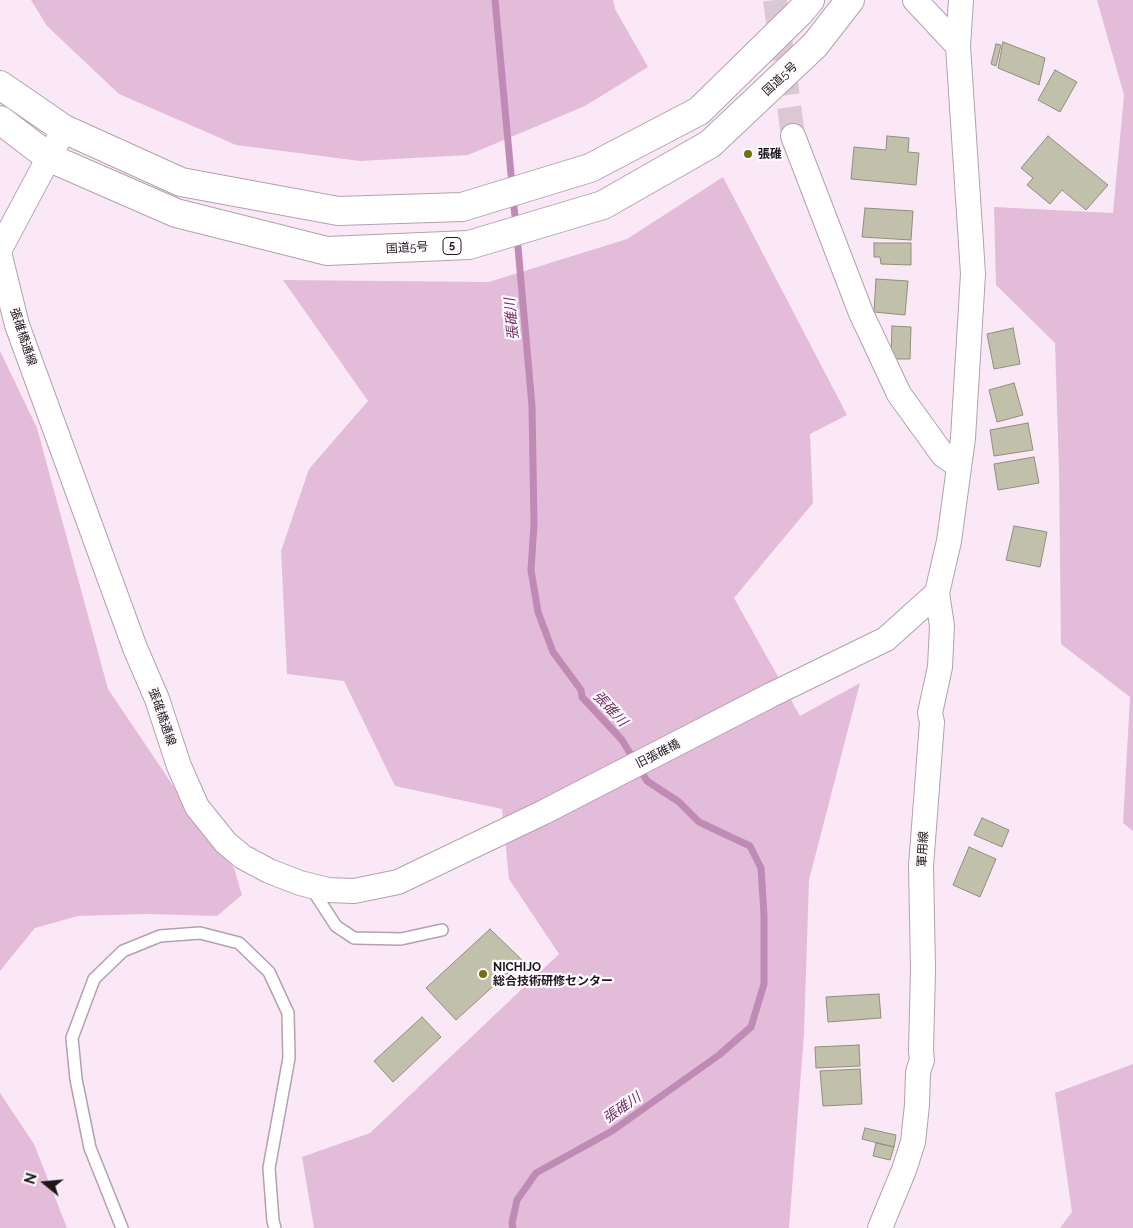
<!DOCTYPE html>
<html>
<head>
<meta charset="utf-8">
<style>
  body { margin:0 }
  #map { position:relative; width:1133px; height:1228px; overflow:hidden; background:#fbe8f6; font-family:Raleway,sans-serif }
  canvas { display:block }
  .north { position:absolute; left:20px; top:1158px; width:50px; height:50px; -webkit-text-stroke:4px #fefafd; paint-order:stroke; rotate:287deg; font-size:14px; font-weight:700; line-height:20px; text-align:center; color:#1c161b }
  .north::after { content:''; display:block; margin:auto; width:18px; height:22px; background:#1c161b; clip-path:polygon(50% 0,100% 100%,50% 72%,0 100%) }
</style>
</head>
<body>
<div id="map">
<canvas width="1133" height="1228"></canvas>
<div class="north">N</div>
</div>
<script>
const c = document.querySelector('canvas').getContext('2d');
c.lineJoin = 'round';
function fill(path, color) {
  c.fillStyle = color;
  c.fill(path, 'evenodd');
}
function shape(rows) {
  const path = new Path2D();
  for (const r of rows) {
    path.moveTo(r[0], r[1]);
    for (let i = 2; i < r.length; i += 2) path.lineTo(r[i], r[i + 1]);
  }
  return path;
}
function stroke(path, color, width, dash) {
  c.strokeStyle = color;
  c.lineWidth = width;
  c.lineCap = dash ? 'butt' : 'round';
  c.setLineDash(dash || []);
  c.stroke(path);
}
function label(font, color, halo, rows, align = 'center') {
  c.font = font + ' Raleway,"Noto Sans JP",sans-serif';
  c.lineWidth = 4.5;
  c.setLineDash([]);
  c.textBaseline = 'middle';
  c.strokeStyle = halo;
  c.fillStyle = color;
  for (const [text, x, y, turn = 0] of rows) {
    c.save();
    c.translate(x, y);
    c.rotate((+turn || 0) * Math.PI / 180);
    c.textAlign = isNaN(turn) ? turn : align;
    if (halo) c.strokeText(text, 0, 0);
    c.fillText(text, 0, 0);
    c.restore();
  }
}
fill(shape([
  [31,0,613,0,615,9,648,67,585,106,468,155,360,161,236,145,119,94,47,26],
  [1097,0,1133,0,1133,831,1123,823,1130,697,1061,644,1059,470,1055,343,996,285,994,207,1113,213,1124,95],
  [723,177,847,415,810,434,813,503,734,598,800,716,860,683,809,880,804,1033,789,1228,314,1228,302,1157,370,1133,559,954,509,879,502,809,395,786,344,681,287,674,281,551,309,469,368,401,283,280,489,282,627,239],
  [0,351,37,428,108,689,205,833,234,868,242,895,217,916,147,914,78,916,35,928,0,971],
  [1133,1064,1133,1228,1060,1228,1072,1212,1055,1093],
  [0,1093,34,1144,67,1228,0,1228]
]), '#e3bcda');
stroke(shape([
  [495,0,512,185],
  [513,198,516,225],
  [513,1228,512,1223,517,1200,536,1173,612,1131,719,1055,751,1027,764,984,764,915,761,868,750,846,699,822,679,802,647,781,622,740,582,697,581,690,553,652,538,612,531,570,534,524,532,406,517,236]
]), '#bf8ab4', 7);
const building = shape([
  [1003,42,1045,58,1039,85,998,68,1003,42],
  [996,44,1001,45,996,66,991,64,996,44],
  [1055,70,1077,82,1060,112,1038,100,1055,70],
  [887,136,909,138,908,152,919,153,916,185,851,179,854,147,886,150,887,136],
  [1048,136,1108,185,1086,210,1062,190,1050,204,1027,185,1033,178,1021,168,1048,136],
  [865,208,913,211,911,240,862,237,865,208],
  [874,243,911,243,911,265,881,264,880,257,874,257,874,243],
  [876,279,908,281,905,315,874,312,876,279],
  [892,326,911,327,910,359,891,359,892,326],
  [1013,328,1020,364,994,369,987,334,1013,328],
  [1014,383,1023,415,997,422,989,390,1014,383],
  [1028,423,1033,450,994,456,990,430,1028,423],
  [1034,457,1039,483,998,490,994,464,1034,457],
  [1014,526,1047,532,1040,567,1006,560,1014,526],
  [982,818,1009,830,1002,847,974,835,982,818],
  [969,847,996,859,980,897,953,885,969,847],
  [490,929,522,960,456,1020,426,988,490,929],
  [879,994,881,1018,828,1022,826,997,879,994],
  [422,1017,441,1037,393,1082,374,1061,422,1017],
  [859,1045,860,1066,816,1068,815,1047,859,1045],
  [860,1069,862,1104,823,1106,820,1071,860,1069],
  [865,1128,896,1135,894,1147,862,1139,865,1128],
  [876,1143,894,1147,890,1160,873,1156,876,1143]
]);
fill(building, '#c0c0ab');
stroke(building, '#8f8f7b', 1);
stroke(shape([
  [775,0,793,136]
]), '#dac8d5', 24, [24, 12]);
const service = shape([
  [312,889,336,926,354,938,401,939,442,930],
  [122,1228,90,1148,76,1079,72,1038,94,979,123,951,160,936,200,933,239,943,269,972,288,1013,289,1058,269,1168,273,1221,275,1228]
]);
const minor = shape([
  [915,0,958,46],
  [793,136,861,313,899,394,943,455,959,466],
  [0,249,64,129],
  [0,256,17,325,135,648,157,699,179,766,197,807,226,843,243,857,269,871,300,883,328,890,354,891,398,882,544,812,771,695,886,639,937,593,949,541,963,438,973,274,958,46,961,0],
  [880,1228,904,1170,913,1142,917,1105,918,1072,922,1060,921,1051,923,969,921,866,932,722,930,713,940,667,942,626,937,593]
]);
const trunk = shape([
  [0,85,64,129,181,182,338,211,462,207,590,168,699,111,800,12,810,0],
  [0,120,50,158,176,213,327,251,469,245,603,205,710,144,815,45,850,0]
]);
stroke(service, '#b3a1af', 14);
stroke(minor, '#b3a1af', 26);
stroke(trunk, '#b3a1af', 30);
stroke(service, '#fff', 11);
stroke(minor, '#fff', 24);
stroke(trunk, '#fff', 28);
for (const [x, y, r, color] of [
  [748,154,5,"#746f10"],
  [483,974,5,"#746f10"]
]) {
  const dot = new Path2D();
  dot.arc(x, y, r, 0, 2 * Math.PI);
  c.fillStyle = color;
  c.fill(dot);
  stroke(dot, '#fefafd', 2);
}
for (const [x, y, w] of [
  [452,246,18]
]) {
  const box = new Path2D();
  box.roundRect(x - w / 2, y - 8.5, w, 17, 4);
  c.fillStyle = '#fefafd';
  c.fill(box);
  stroke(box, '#1c161b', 1);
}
label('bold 11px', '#1c161b', null, [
  ["5",452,246]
]);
label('12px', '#1c161b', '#fefafd', [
  ["国道5号",780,79,-43],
  ["国道5号",407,248,-3],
  ["張碓橋通線",23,337,72],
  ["張碓橋通線",162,717,71],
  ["旧張碓橋",658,754,-27],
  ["軍用線",923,849,-87]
]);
label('bold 12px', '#1c161b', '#fefafd', [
  ["張碓",758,154],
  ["NICHIJO",493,967],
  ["総合技術研修センター",493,981]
], 'left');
label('italic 14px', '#713167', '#fefafd', [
  ["張碓川",512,319,-95],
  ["張碓川",610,709,47],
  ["張碓川",622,1108,-35]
]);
</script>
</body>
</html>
